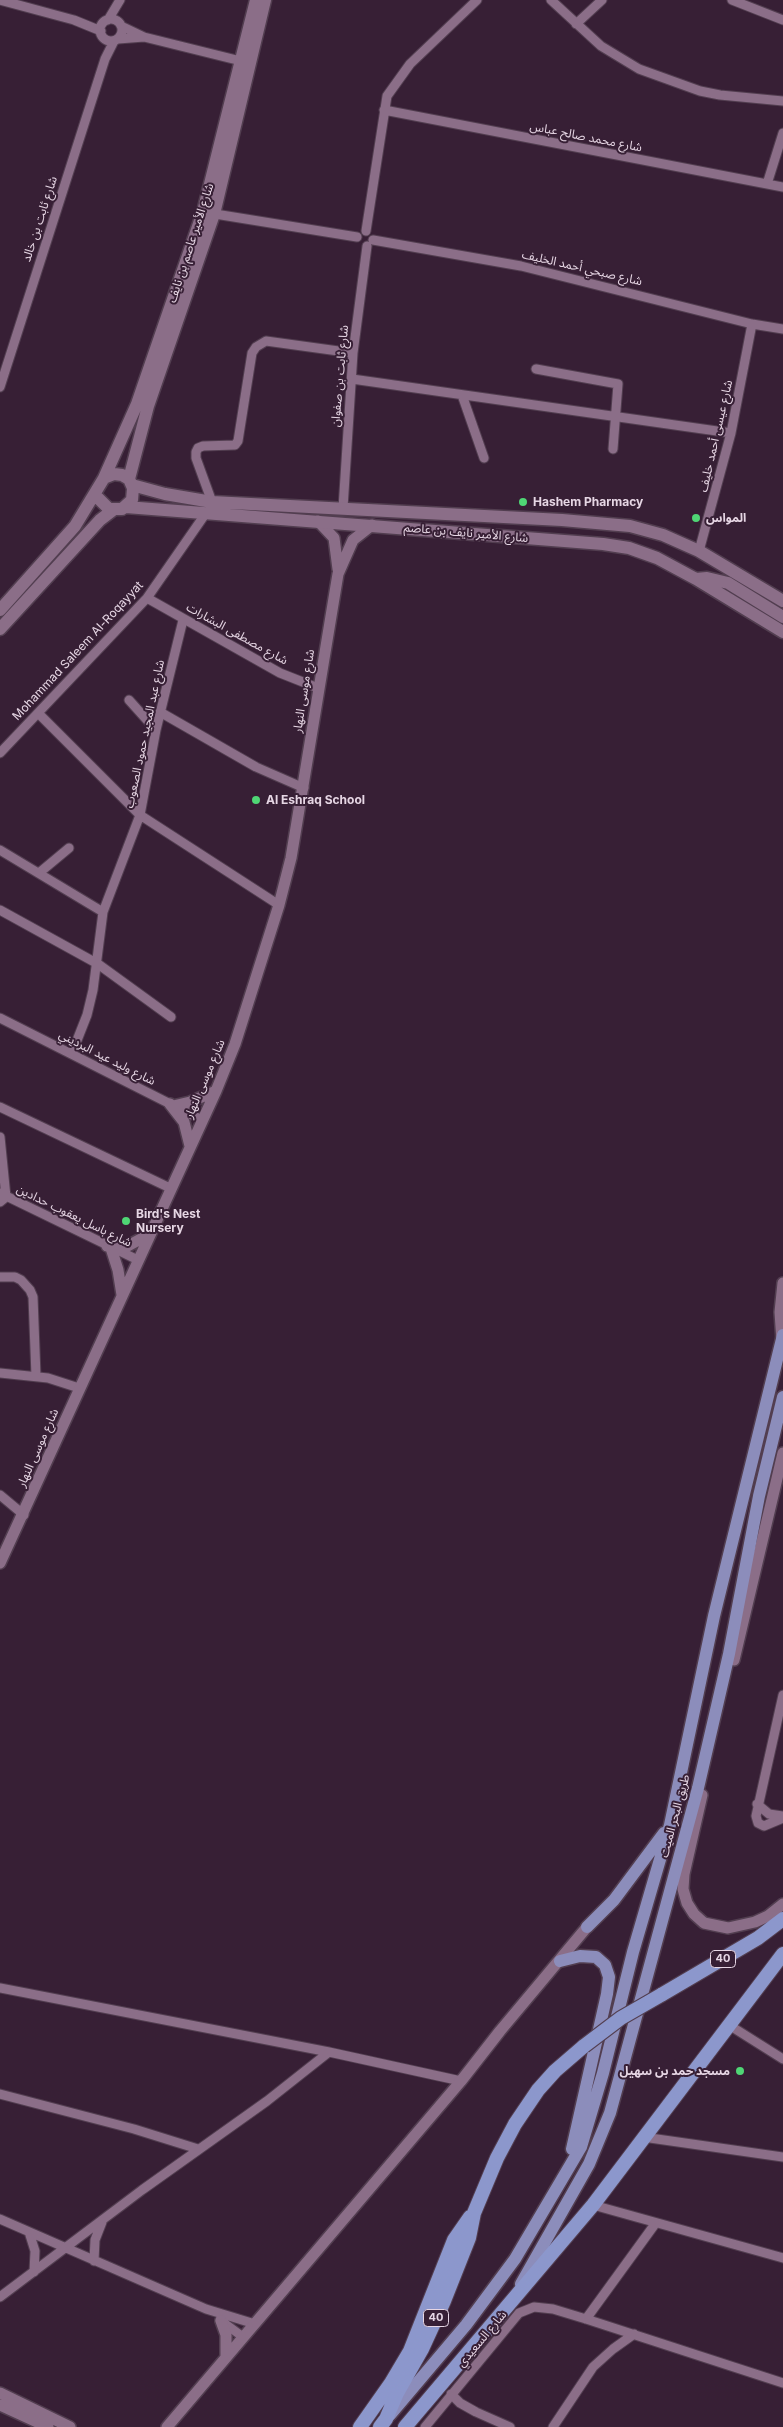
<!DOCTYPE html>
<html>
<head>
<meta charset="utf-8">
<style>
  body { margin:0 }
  canvas { display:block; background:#371f35 }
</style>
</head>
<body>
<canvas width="783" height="2427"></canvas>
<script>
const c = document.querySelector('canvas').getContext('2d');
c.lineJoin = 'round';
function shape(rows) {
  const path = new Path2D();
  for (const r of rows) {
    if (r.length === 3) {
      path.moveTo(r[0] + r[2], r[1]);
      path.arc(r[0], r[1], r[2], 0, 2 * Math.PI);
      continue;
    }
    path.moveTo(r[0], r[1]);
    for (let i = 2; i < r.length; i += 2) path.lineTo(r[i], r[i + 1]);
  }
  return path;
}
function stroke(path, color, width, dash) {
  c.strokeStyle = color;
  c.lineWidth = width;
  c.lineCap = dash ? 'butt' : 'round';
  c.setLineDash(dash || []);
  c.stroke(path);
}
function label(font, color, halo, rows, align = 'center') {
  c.font = font + ' Inter,"Noto Sans Arabic",sans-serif';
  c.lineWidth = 4;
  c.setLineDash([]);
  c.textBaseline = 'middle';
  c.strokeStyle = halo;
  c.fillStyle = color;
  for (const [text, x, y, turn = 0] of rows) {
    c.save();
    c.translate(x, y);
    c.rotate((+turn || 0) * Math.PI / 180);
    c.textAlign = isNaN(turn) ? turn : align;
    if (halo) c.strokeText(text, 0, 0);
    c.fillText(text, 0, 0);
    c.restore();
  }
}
const minor = shape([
  [0,0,74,20,101,31],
  [551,0,601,46,639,69,700,91,720,95,783,101],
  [732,0,783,20],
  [111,30,11],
  [108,20,120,0],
  [576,24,602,0],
  [121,26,144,37,245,62],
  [118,39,144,37],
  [384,110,783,187],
  [767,184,783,133],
  [209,213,357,237],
  [366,231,387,96,410,64,477,0],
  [373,240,521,266,752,324,783,329],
  [536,369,618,384,613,449],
  [352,379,731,433],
  [0,387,105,59,114,41],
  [462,395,484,458],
  [212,502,196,458,196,452,198,448,203,446,235,445,238,441,252,353,256,347,266,341,353,353],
  [343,508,353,353,367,246],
  [699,551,731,433,752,324],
  [147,598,280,673,318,688],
  [129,700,156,730],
  [160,712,256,767,304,788],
  [38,713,140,815,279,905],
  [0,753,147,598,206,513],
  [0,850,103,912],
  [39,873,69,848],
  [0,910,98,964,171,1017],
  [0,1018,202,1120],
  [72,1053,87,1015,93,990,103,912,140,815,156,730,183,620],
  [0,1107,170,1188],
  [0,1137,6,1197,0,1202],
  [0,1193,138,1260],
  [0,1277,15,1277,21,1280,30,1290,33,1297,36,1376],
  [0,1373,48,1378,79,1388],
  [0,1495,24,1515],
  [783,1695,756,1816,758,1823,764,1826,783,1818],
  [757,1804,769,1814,783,1816],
  [0,1988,329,2052,461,2081],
  [729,2025,783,2059],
  [0,2094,134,2129,198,2149],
  [643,2137,783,2157],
  [593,2205,783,2258],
  [0,2219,206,2309,255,2324],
  [29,2232,35,2251,34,2272],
  [94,2261,95,2240,102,2222],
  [0,2297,142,2190,267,2101,329,2052],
  [586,2319,655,2224],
  [220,2320,243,2337],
  [451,2394,460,2403,476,2412,510,2427],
  [425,2427,519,2313,534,2307,553,2309,586,2319,783,2383],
  [553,2427,593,2367,613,2349,634,2334]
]);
const tertiary = shape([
  [318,521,334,538,338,569],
  [170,1104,184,1122,190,1146],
  [173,1106,190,1102,216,1091],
  [107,1246,124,1248,150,1234],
  [111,1248,118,1270,122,1295],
  [782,1341,780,1312,783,1283],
  [0,1563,216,1091,235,1044,279,905,291,858,338,574,353,540,372,525],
  [734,1660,783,1453],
  [702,1795,684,1874,683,1889,687,1903,694,1914,704,1923,728,1928,755,1922,768,1916,783,1904],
  [221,2321,226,2335,226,2357],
  [0,2393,70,2427],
  [0,2405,48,2427],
  [167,2427,461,2081,500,2031,587,1927]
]);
const secondary = shape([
  [104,478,137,404,203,212,256,0],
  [129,479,148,406,214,214,265,0],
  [132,485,165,494,212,502,562,520,630,526,663,535,699,551,783,601],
  [126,507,603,544,629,548,657,558,696,579,783,632],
  [696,579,707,578,728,583,783,617],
  [0,610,75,526,104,478,114,474,122,475,129,479,133,488,132,500,122,509,109,509,98,498],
  [0,629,100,520,113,510]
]);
const primary = shape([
  [587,1927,614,1900,664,1833],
  [560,1961,580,1956,596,1957,605,1965,609,1977,607,1994,572,2149],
  [521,2284,589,2164,610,2113,698,1788,729,1654,759,1496,783,1397],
  [390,2415,466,2325,515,2259,581,2147,603,2073,633,1952,670,1825,714,1616,783,1335]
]);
const trunk = shape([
  [661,1995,758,1938,783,1919],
  [360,2427,391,2383,410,2351,454,2240,470,2217],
  [380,2427,386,2419,397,2393,422,2349,444,2301,469,2238,474,2213,497,2158,515,2124,538,2090,555,2071,584,2046],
  [405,2427,593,2205,783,1954]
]);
stroke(minor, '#523e50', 11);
stroke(tertiary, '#523e50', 14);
stroke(secondary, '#523e50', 15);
stroke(primary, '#523e50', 15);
stroke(trunk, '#523e50', 16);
stroke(minor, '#8b6e88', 9);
stroke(tertiary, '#8b6e88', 11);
stroke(secondary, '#8b6e88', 12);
stroke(primary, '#8c8dbb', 12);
stroke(trunk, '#8c97cc', 14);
const trunkBridge = shape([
  [584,2046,621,2018,661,1995]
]);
stroke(trunkBridge, '#523e50', 16, []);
stroke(trunkBridge, '#8c97cc', 14);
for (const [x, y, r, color] of [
  [523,502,5,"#4fd675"],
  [696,518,5,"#4fd675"],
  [256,800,5,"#4fd675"],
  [126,1221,5,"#4fd675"],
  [740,2071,5,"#4fd675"]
]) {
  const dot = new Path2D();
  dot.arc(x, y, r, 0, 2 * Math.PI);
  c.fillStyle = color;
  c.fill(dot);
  stroke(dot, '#371f35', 2);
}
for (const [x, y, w] of [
  [723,1959,25],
  [436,2318,25]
]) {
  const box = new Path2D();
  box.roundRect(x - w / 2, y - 8.5, w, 17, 4);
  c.fillStyle = '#371f35';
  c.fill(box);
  stroke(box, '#e6d6e4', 1);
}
label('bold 11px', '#e6d6e4', null, [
  ["40",723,1959],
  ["40",436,2318]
]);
label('12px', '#e6d6e4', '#371f35', [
  ["شارع محمد صالح عباس",586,137,11],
  ["شارع ثابت بن خالد",40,219,-72],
  ["شارع الأمير عاصم بن نايف",191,243,-72],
  ["شارع صبحي أحمد الخليف",582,268,13],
  ["شارع ثابت بن صفوان",340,376,-85],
  ["شارع عيسى أحمد خليف",716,436,-77],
  ["شارع الأمير نايف بن عاصم",466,533,5],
  ["شارع مصطفى البشارات",237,634,29],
  ["Mohammad Saleem Al-Roqayyat",78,651,-47],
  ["شارع موسى النهار",304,691,-81],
  ["شارع عبد المجيد حمود الصعوب",145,734,-78],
  ["شارع وليد عيد البرديني",107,1058,27],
  ["شارع موسى النهار",205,1079,-67],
  ["شارع باسل يعقوب حدادين",74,1216,26],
  ["شارع موسى النهار",38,1448,-66],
  ["طريق البحر الميت",675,1816,-75],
  ["شارع السعيدي",482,2339,-50]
]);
label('bold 12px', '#e6d6e4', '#371f35', [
  ["Hashem Pharmacy",533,502],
  ["المواس",706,518],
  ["Al Eshraq School",266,800],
  ["Bird's Nest",136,1214],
  ["Nursery",136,1228],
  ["مسجد حمد بن سهيل",730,2071,"right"]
], 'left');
</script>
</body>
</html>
